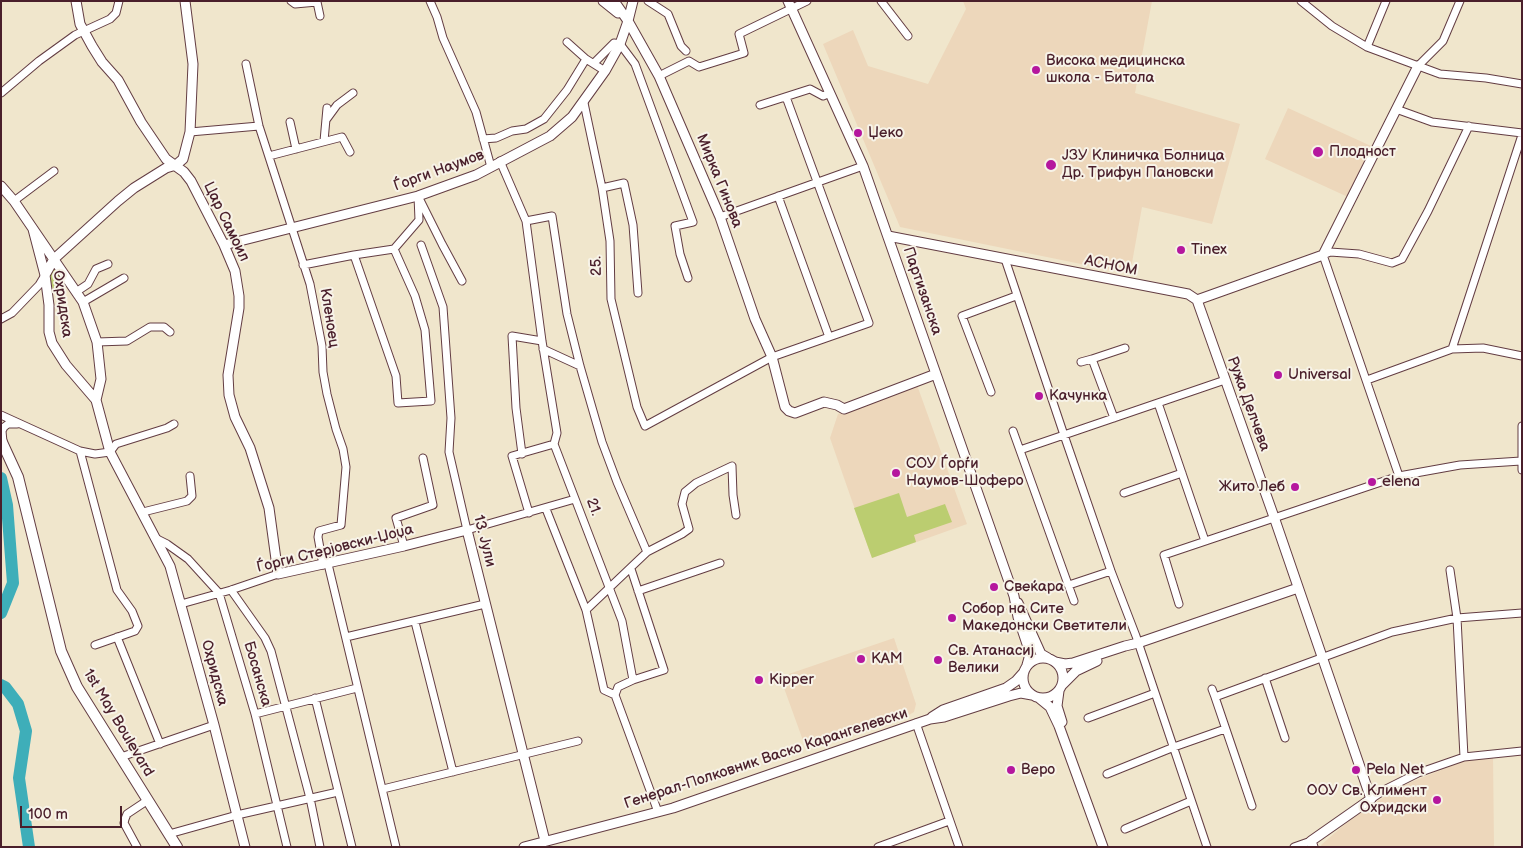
<!DOCTYPE html>
<html>
<head>
<meta charset="utf-8">
<style>
  body { margin:0 }
  #map { position:relative; width:1523px; height:848px; overflow:hidden; background:#f0e6cc; font-family:"Balsamiq Sans",sans-serif }
  canvas { display:block }
  .frame { position:absolute; inset:0; border:2px solid #4a1f2b; pointer-events:none }
  .scale { position:absolute; left:20px; top:806px; width:102px; height:22px; box-sizing:border-box; border:2px solid #4a1f2b; border-top:0; padding-left:6px; font-size:15px; line-height:18px; white-space:nowrap; color:#4a1f2b; -webkit-text-stroke:4px #f7f3e8; paint-order:stroke }
</style>
</head>
<body>
<div id="map">
<canvas width="1523" height="848"></canvas>
<div class="frame"></div>
<div class="scale">100 m</div>
</div>
<script>
const c = document.querySelector('canvas').getContext('2d');
c.lineJoin = 'round';
function fill(path, color) {
  c.fillStyle = color;
  c.fill(path, 'evenodd');
}
function shape(rows) {
  const path = new Path2D();
  for (const r of rows) {
    if (r.length === 3) {
      path.moveTo(r[0] + r[2], r[1]);
      path.arc(r[0], r[1], r[2], 0, 2 * Math.PI);
      continue;
    }
    path.moveTo(r[0], r[1]);
    for (let i = 2; i < r.length; i += 2) path.lineTo(r[i], r[i + 1]);
  }
  return path;
}
function stroke(path, color, width, dash) {
  c.strokeStyle = color;
  c.lineWidth = width;
  c.lineCap = dash ? 'butt' : 'round';
  c.setLineDash(dash || []);
  c.stroke(path);
}
function label(font, color, halo, rows, align = 'center') {
  c.font = font + ' "Balsamiq Sans",sans-serif';
  c.lineWidth = 4;
  c.setLineDash([]);
  c.textBaseline = 'middle';
  c.strokeStyle = halo;
  c.fillStyle = color;
  for (const [text, x, y, turn = 0] of rows) {
    c.save();
    c.translate(x, y);
    c.rotate((+turn || 0) * Math.PI / 180);
    c.textAlign = isNaN(turn) ? turn : align;
    if (halo) c.strokeText(text, 0, 0);
    c.fillText(text, 0, 0);
    c.restore();
  }
}
fill(shape([
  [963,1,1152,1,1135,93,1240,124,1212,224,1142,207,1130,274,900,227,823,44,853,30,868,66,928,84,966,9],
  [1288,108,1371,146,1348,197,1265,159],
  [917,385,967,524,872,558,830,438,838,414],
  [894,638,916,704,914,712,907,716,815,748,805,746,780,677],
  [1493,754,1494,847,1322,847,1321,845,1344,825,1373,804,1404,785,1461,762]
]), '#edd7bb');
fill(shape([
  [55,267,65,284,53,289,48,273],
  [899,493,907,517,945,504,952,522,914,535,916,542,872,558,854,508]
]), '#bbcd70');
stroke(shape([
  [1,478,7,505,13,583,1,613],
  [1,685,5,687,18,704,26,731,19,778,29,847]
]), '#3eaeb9', 12);
const minor = shape([
  [291,1,295,4,317,2,320,16],
  [430,1,437,17,443,38,476,112,491,167],
  [648,1,668,14,681,46,686,51],
  [881,1,908,36],
  [1301,1,1332,26,1367,47,1440,74,1486,78,1522,84],
  [567,42,586,59],
  [1367,47,1386,1],
  [594,63,614,43,620,44,635,64,693,222,675,226,680,254,688,278],
  [246,64,259,126,310,284,322,346,323,372,327,394,336,429,343,449,346,467,341,525,319,531,318,537,323,565],
  [1418,66,1443,41,1460,1],
  [659,76,689,61,699,67,744,53,739,34,807,1],
  [1,93,39,61,75,35,110,19,116,13,119,1],
  [584,103,602,188,610,241,611,299,637,407,645,426,772,357,869,323,786,97],
  [760,105,810,89,823,96,830,93],
  [1396,109,1432,122,1522,133],
  [326,120,337,105,353,93],
  [290,122,296,149],
  [190,132,259,126],
  [483,139,496,138,512,131,526,129,544,119,567,90,586,59,605,71],
  [324,141,327,108],
  [269,156,342,137,350,152],
  [500,161,526,221,542,341,557,433,554,444,622,621,633,680],
  [602,188,624,183,633,225,638,293],
  [778,196,829,337],
  [419,198,442,244,462,281],
  [14,201,54,171],
  [720,217,863,166],
  [526,221,552,216,567,314,580,366,602,442,617,482,647,552],
  [421,245,443,307,451,418,449,452,467,530,575,499],
  [354,255,396,376,398,403,431,401,425,330,415,296,394,249],
  [1005,259,1064,435,1111,571,1136,636,1207,847],
  [303,265,354,255,394,249,419,220,418,196],
  [76,292,88,284,96,269,108,264],
  [83,302,124,278],
  [1,319,12,313,39,285,45,275],
  [97,342,127,341,150,327,164,327,170,332],
  [543,349,580,366],
  [1452,349,1522,135],
  [1081,362,1092,359],
  [1367,380,1452,349,1483,348,1522,356],
  [991,392,962,316,1016,296],
  [1158,403,1205,541],
  [1,415,80,451,95,454,110,452,116,444,167,428,174,424],
  [1114,418,1092,359,1125,348],
  [1522,426,1522,470],
  [1013,431,1074,601],
  [3,442,2,431,4,427,8,424,17,424],
  [1020,450,1225,380],
  [80,451,117,590,132,611,138,626,135,631,95,645],
  [522,454,516,408,512,336,542,341],
  [1399,476,1323,255,1330,252,1359,254,1392,263,1402,259,1428,211,1469,126],
  [1124,493,1182,473],
  [546,509,586,610,604,690,615,695],
  [143,512,187,501,192,496,190,476],
  [529,513,512,456,554,444],
  [155,538,167,544,188,559,219,593,255,714,287,847],
  [404,546,396,518,433,505,423,458],
  [328,564,396,847],
  [631,569,664,670,633,680,618,687,615,695,658,812],
  [1450,570,1457,618,1464,757],
  [1069,585,1111,571],
  [231,590,265,638,271,651,310,798,320,847],
  [638,591,720,563],
  [181,604,231,590,278,574],
  [1179,604,1164,555,1399,476,1460,465,1521,461],
  [586,610,647,552,682,534,689,529,682,504,685,492,696,483,732,466,733,495,736,515],
  [415,622,453,772],
  [117,637,160,744],
  [346,637,485,604],
  [1265,678,1285,738],
  [1212,689,1215,697],
  [315,698,352,847],
  [255,714,357,688],
  [1088,718,1155,693],
  [916,723,959,847],
  [121,757,214,725],
  [1107,774,1174,747,1225,729],
  [383,789,578,741],
  [1371,799,1386,789,1418,773,1464,757,1522,751],
  [1252,806,1215,697,1392,632,1457,618,1522,613],
  [1125,829,1191,801],
  [169,834,237,815,338,792],
  [137,847,124,823,125,819,127,814,148,800],
  [878,847,949,821],
  [1294,847,1311,841]
]);
const tertiary = shape([
  [76,1,80,24,92,46,102,62,118,80,141,122,166,159,184,172,191,181,224,245,235,271,239,296,239,308,228,375,229,395,235,417,250,448,269,508,278,574,404,546,467,530,545,841],
  [603,1,618,13],
  [614,1,628,21,659,76,720,217,755,319,772,357,785,407,789,411,795,413,824,402,837,405,844,409,936,374],
  [788,1,863,166,1014,596,1018,617,1028,647,1029,658,1027,665],
  [1,186,14,201,83,302,97,342,101,379,96,400],
  [33,229,45,275,49,305,49,332,52,343,66,365,96,400,110,452,170,566,214,725,245,847],
  [888,236,1188,294,1197,300],
  [224,245,418,196,476,175,550,136,572,117,605,71,620,44,628,21,633,1],
  [45,275,54,259,118,201,134,188,166,168,176,165,183,159,190,132,193,64,185,1],
  [1197,300,1274,517,1371,799,1311,841,1313,847],
  [1197,300,1323,255,1418,66],
  [1018,603,1041,654,1048,658],
  [1043,678,20],
  [1055,662,1065,664,1073,663,1125,646,1138,643,1298,588],
  [1062,685,1076,671,1097,661],
  [1059,691,1057,706,1062,722],
  [1039,698,1050,707,1059,726,1103,847],
  [932,717,943,710,1006,688,1016,681,1024,672],
  [524,847,673,808,930,719,944,717,1009,696,1021,693,1032,695]
]);
const secondary = shape([
  [1,440,18,477,61,651,77,687,177,847]
]);
stroke(minor, '#633d43', 9);
stroke(tertiary, '#633d43', 11);
stroke(secondary, '#633d43', 12);
stroke(minor, '#fff', 7);
stroke(tertiary, '#fff', 9);
stroke(secondary, '#fff', 10);
for (const [x, y, r, color] of [
  [1036,70,5,"#b5179e"],
  [858,133,5,"#b5179e"],
  [1318,152,6,"#b5179e"],
  [1051,165,6,"#b5179e"],
  [1181,250,5,"#b5179e"],
  [1278,375,5,"#b5179e"],
  [1039,396,5,"#b5179e"],
  [896,473,5,"#b5179e"],
  [1372,482,5,"#b5179e"],
  [1295,487,5,"#b5179e"],
  [994,587,5,"#b5179e"],
  [952,618,5,"#b5179e"],
  [861,659,5,"#b5179e"],
  [938,660,5,"#b5179e"],
  [759,680,5,"#b5179e"],
  [1011,770,5,"#b5179e"],
  [1356,770,5,"#b5179e"],
  [1437,800,5,"#b5179e"]
]) {
  const dot = new Path2D();
  dot.arc(x, y, r, 0, 2 * Math.PI);
  c.fillStyle = color;
  c.fill(dot);
  stroke(dot, '#f7f3e8', 2);
}
label('15px', '#4a1f2b', '#f7f3e8', [
  ["Висока медицинска",1046,61],
  ["школа - Битола",1046,78],
  ["Џеко",868,133],
  ["Плодност",1329,152],
  ["ЈЗУ Клиничка Болница",1062,156],
  ["Др. Трифун Пановски",1062,173],
  ["Tinex",1191,250],
  ["Universal",1288,375],
  ["Качунка",1049,396],
  ["СОУ Ѓорѓи",906,464],
  ["Наумов-Шоферо",906,481],
  ["elena",1382,482],
  ["Жито Леб",1285,487,"right"],
  ["Свеќара",1004,587],
  ["Собор на Сите",962,609],
  ["Македонски Светители",962,626],
  ["Св. Атанасиј",948,651],
  ["Велики",948,668],
  ["KAM",871,659],
  ["Kipper",769,680],
  ["Веро",1021,770],
  ["Pela Net",1366,770],
  ["ООУ Св. Климент",1427,791,"right"],
  ["Охридски",1427,808,"right"]
], 'left');
label('15px', '#4a1f2b', '#f7f3e8', [
  ["Ѓорги Наумов",439,171,-20],
  ["Мирка Гинова",719,181,68],
  ["Цар Самоил",226,222,64],
  ["25.",597,266,-91],
  ["АСНОМ",1111,266,11],
  ["Партизанска",922,291,71],
  ["Охридска",62,304,82],
  ["Кленоец",329,318,81],
  ["Ружа Делчева",1248,404,70],
  ["21.",593,507,69],
  ["13. Јули",484,541,76],
  ["Ѓорги Стерјовски-Џоџа",335,549,-14],
  ["Охридска",214,673,75],
  ["Босанска",257,674,74],
  ["1st May Boulevard",118,723,59],
  ["Генерал-Полковник Васко Карангелевски",766,759,-18]
]);
</script>
</body>
</html>
